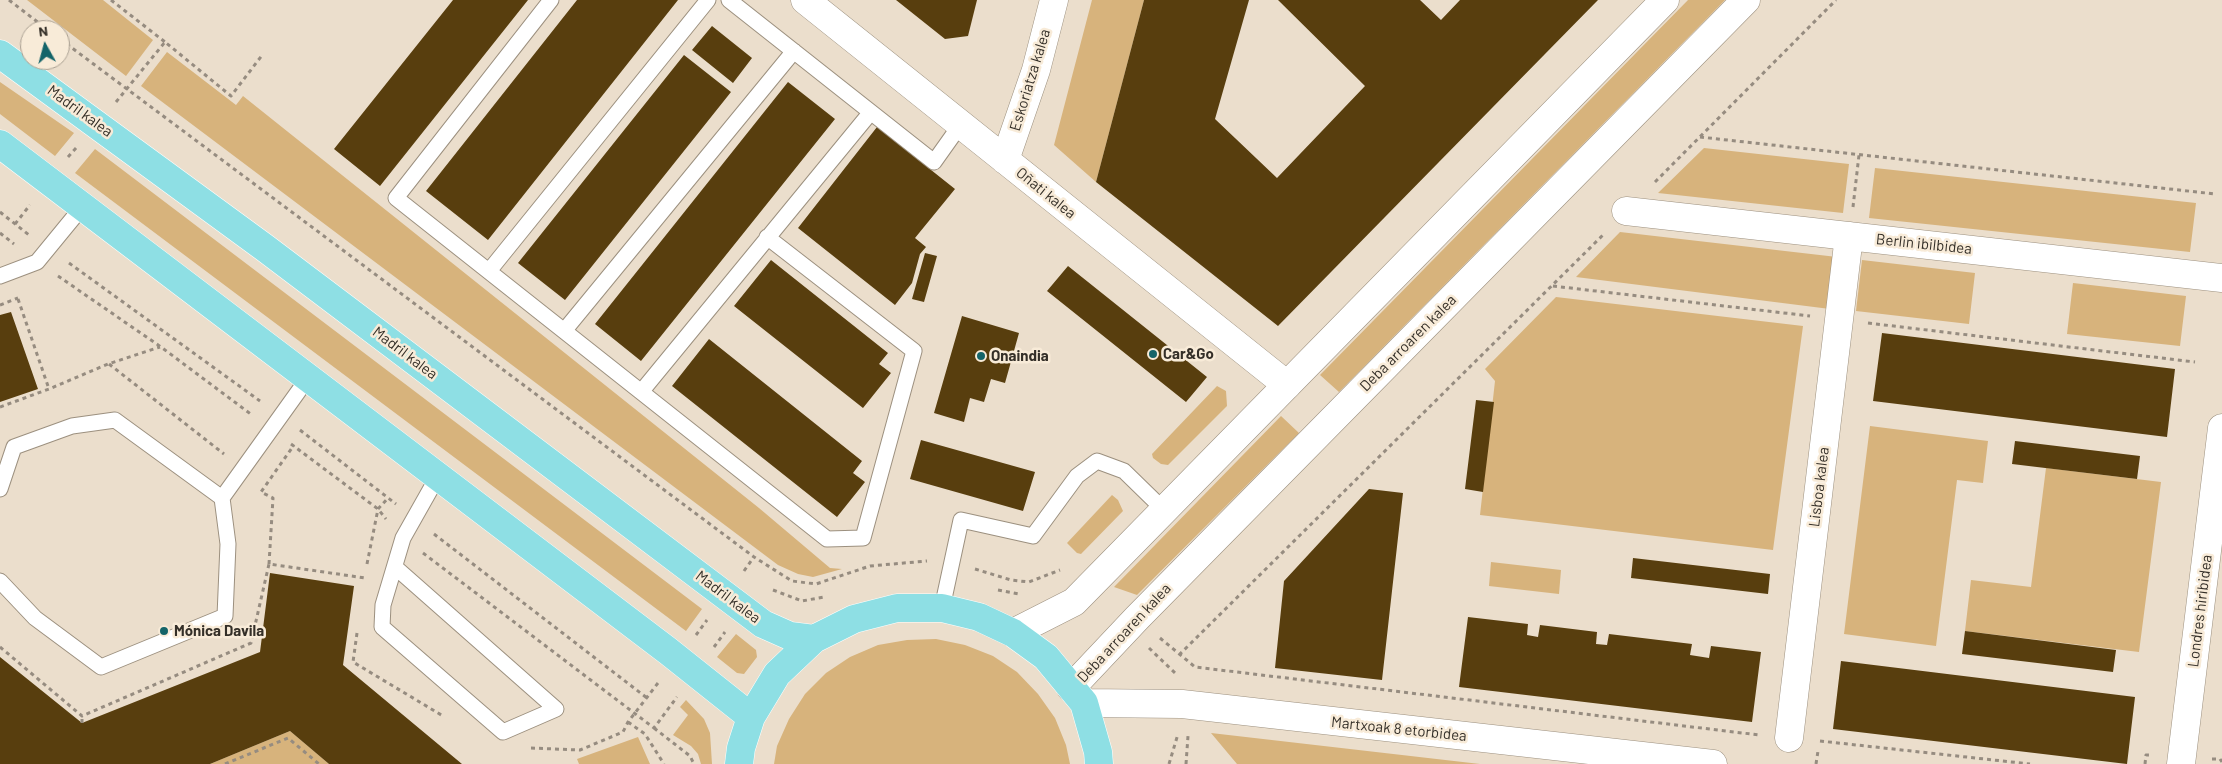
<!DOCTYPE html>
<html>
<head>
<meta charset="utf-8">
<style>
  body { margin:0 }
  #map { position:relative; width:2222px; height:764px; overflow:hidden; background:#ebdecc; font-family:Barlow,sans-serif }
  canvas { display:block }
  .north { position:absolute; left:20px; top:20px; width:50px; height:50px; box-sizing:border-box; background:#f8ebd8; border:1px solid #aaa092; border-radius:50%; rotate:353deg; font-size:14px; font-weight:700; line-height:20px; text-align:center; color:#342f28 }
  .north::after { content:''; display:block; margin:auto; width:18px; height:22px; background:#146469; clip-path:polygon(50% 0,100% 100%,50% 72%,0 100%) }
</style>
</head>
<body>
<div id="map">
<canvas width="2222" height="764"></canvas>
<div class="north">N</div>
</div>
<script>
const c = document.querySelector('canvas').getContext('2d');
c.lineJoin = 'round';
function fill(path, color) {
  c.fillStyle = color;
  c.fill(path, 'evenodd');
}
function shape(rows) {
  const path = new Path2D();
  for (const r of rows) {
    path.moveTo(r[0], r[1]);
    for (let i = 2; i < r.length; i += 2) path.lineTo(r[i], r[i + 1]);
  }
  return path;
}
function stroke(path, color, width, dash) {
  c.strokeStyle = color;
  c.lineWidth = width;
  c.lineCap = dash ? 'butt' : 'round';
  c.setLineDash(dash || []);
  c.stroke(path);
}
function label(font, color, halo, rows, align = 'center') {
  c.font = font + ' Barlow,sans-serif';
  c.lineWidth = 5;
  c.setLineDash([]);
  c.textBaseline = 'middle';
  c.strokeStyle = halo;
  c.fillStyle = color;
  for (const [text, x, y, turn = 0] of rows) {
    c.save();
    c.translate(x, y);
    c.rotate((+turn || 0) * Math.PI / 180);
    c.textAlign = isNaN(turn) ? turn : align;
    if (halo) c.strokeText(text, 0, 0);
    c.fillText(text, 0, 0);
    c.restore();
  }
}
fill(shape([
  [27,0,103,0,153,40,126,76],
  [1092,0,1144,0,1096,182,1054,145],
  [1688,0,1725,0,1339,392,1320,375],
  [167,52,236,105,243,96,759,508,830,568,842,569,813,577,798,574,778,565,141,86],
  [0,82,74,133,55,156,0,114],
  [1704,148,1849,164,1843,213,1658,193],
  [95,149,702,609,686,631,75,173],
  [1875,168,2196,203,2190,252,1869,218],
  [1620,232,1837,257,1830,309,1576,277],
  [1862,260,1975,273,1969,324,1856,311],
  [2073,283,2186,296,2180,346,2067,334],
  [1556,297,1803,326,1773,550,1480,515,1495,381,1485,369],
  [1217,386,1226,391,1227,406,1168,465,1161,464,1153,458,1152,454],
  [1281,416,1299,433,1137,595,1114,587],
  [1870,426,1988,441,1983,483,1957,480,1936,646,1844,634],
  [2046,468,2161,482,2139,652,1965,631,1971,580,2031,587],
  [1112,495,1118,500,1123,511,1081,554,1077,553,1067,543],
  [1491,562,1561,570,1559,594,1489,586],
  [736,634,756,650,757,657,744,674,737,673,717,657],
  [936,639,965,645,993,656,1017,672,1038,694,1055,718,1066,745,1070,764,774,764,777,746,789,719,805,694,826,673,850,657,878,645,907,640],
  [686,700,704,719,710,733,712,764,701,764,698,754,691,746,673,735,688,715,680,707],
  [290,731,329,764,210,764],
  [1211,733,1480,764,1237,764],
  [638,737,650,764,579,764,577,759]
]), '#d7b37c');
fill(shape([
  [453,0,528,0,380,186,334,149],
  [577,0,678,0,488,240,426,191],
  [896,0,977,0,968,36,945,39],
  [1144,0,1249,0,1215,119,1277,178,1365,86,1278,0,1420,0,1441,20,1460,0,1598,0,1278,326,1096,182],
  [712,26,752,58,733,83,692,50],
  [684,55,731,92,565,300,518,263],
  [788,82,835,119,641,361,595,324],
  [877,127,955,189,915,238,926,247,920,254,912,283,895,305,798,228],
  [925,253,937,256,924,302,912,299],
  [771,260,888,353,879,364,891,373,863,408,734,306],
  [1068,266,1207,377,1186,402,1047,291],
  [11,312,38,389,0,402,0,315],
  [962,316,1019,333,1005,383,991,379,984,402,970,398,964,422,934,413],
  [1882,333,2175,369,2167,437,1873,401],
  [709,339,862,461,853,473,865,482,837,517,672,386],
  [1476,400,1494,402,1483,492,1465,489],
  [921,440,1035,472,1023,511,910,479],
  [2015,441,2140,456,2137,479,2012,464],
  [1369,489,1403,493,1382,680,1275,668,1284,581],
  [1633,558,1770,574,1768,594,1631,578],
  [270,573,354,586,343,665,462,764,329,764,290,731,210,764,0,764,0,657,82,723,260,652],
  [1468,617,1528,624,1527,635,1538,637,1540,625,1597,632,1596,644,1607,645,1609,634,1692,644,1690,655,1709,658,1711,646,1761,652,1752,722,1459,687],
  [1965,631,2116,650,2113,672,1962,654],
  [1841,661,2135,697,2127,764,1833,729]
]), '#583e0e');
const lane = shape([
  [551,0,396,198,827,539,863,538,914,351,767,237],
  [729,0,934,162,961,124],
  [489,271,708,0],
  [0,276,37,262,83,206],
  [564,331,794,51],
  [641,392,871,112],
  [0,489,14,447,72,426,115,420,222,498],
  [395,567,556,709,503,732,382,627,383,605,403,538,438,476],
  [0,581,35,618,101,667,225,616,228,544,222,498,308,378],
  [942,608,961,520,1033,536,1077,476,1097,461,1124,471,1164,510]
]);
const street = shape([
  [805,0,1287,385],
  [1005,160,1036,70,1054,0],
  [1626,211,2222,278],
  [1789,738,1849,236],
  [2181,764,2222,428]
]);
const secondary = shape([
  [1013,633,1074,602,1665,0],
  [1071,688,1137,618,1746,0],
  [1084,703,1182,704,1713,764]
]);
const primary = shape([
  [0,54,265,248,763,624,790,636,814,639],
  [0,144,668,651,751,717],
  [739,764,741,748,751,717,777,674,814,639,854,619,897,608,942,608,979,617,1013,633,1046,657,1084,703,1098,752,1099,764]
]);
stroke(lane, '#9c907f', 17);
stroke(street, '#9c907f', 29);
stroke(secondary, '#9c907f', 29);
stroke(primary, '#fff', 29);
stroke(shape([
  [9,0,48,30],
  [111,0,165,42],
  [60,39,754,557,792,581,816,584,870,566,927,561],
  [116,102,165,42,231,96,263,54],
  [1700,137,2215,194],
  [68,157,77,147],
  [1655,182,1836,0],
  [1853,207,1859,155],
  [0,212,29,235],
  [15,224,30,205],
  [0,233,14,244],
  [69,263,260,401],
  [58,276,161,347,252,415],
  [1553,286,1810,316],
  [18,299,49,389],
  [0,305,18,298],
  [1868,323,2195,362],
  [109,364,224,454],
  [0,407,49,389,108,364,160,347],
  [300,430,396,504],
  [291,444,378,509,386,519],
  [434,534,647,698],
  [423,553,654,728,677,697],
  [269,564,273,498,261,492,294,445],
  [367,564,378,509,388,498],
  [975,569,1011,580,1029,582,1060,570],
  [744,571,754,557],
  [773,590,802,601,824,597],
  [998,590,1019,594],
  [357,633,353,662,443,716],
  [696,635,707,620],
  [1160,638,1195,667,1759,735],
  [0,647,82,716,251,643,269,564,365,578],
  [714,647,725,632],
  [1149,648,1175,673],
  [1179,655,1605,233],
  [628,722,645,734,664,764],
  [82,723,82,716],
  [654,728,690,756,694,764],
  [1820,741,2030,764],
  [531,748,580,750,623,732,628,722,658,683],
  [2212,759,2220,759,2222,762],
  [225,764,288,738,319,764],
  [1169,764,1178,734],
  [1186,764,1188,736],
  [1816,764,1818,751],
  [2145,764,2146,755,2151,755]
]), '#968c80', 3, [4, 4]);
stroke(lane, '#fff', 15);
stroke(street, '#fff', 28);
stroke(secondary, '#fff', 28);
stroke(primary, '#8edfe4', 28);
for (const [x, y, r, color] of [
  [1153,354,5,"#146469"],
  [981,356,5,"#146469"],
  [164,631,5,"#146469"]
]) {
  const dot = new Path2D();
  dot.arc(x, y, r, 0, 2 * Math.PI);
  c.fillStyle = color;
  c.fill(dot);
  stroke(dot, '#f8ebd8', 2);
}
label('15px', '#342f28', '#f8ebd8', [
  ["Eskoriatza kalea",1030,80,-73],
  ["Madril kalea",80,111,36],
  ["Oñati kalea",1046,193,39],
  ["Berlin ibilbidea",1924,244,6],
  ["Deba arroaren kalea",1408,343,-45],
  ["Madril kalea",405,353,37],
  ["Lisboa kalea",1819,487,-83],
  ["Madril kalea",728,597,37],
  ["Londres hiribidea",2200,611,-83],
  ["Deba arroaren kalea",1124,633,-47],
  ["Martxoak 8 etorbidea",1399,729,6]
]);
label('bold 15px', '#342f28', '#f8ebd8', [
  ["Car&Go",1163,354],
  ["Onaindia",991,356],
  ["Mónica Davila",174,631]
], 'left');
</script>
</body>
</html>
